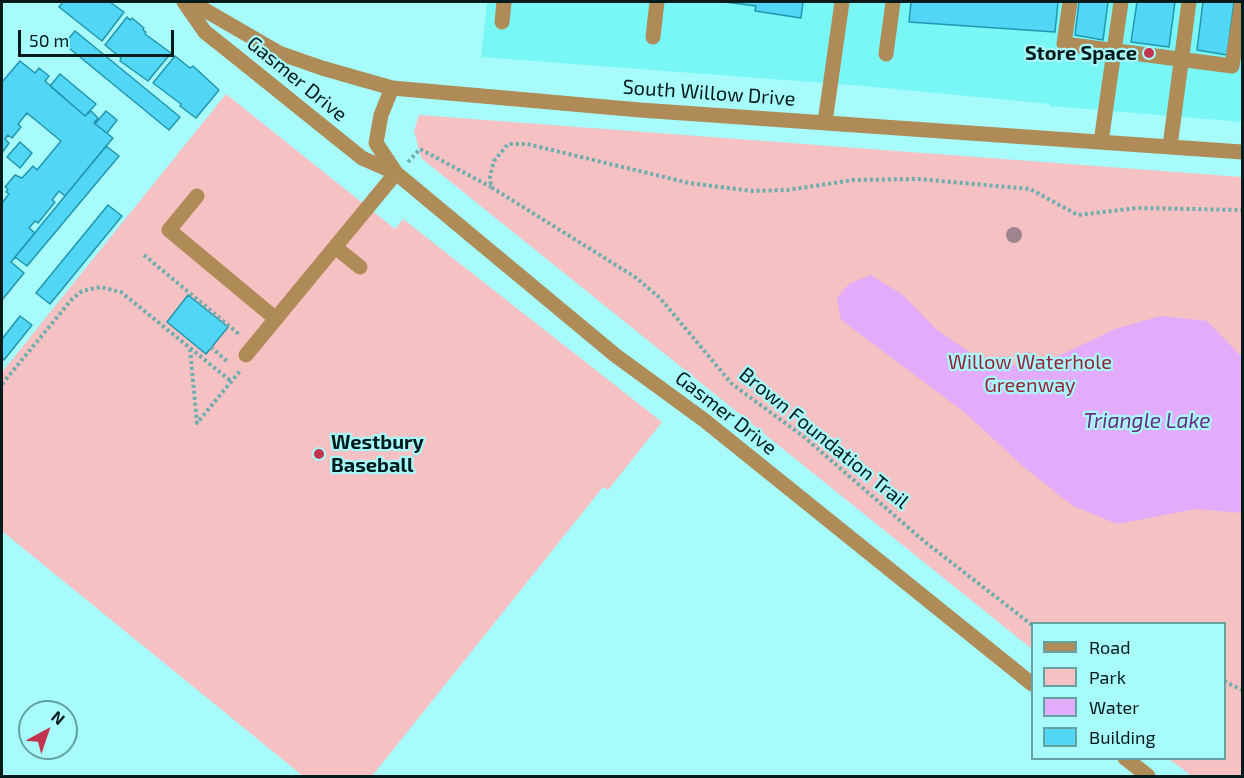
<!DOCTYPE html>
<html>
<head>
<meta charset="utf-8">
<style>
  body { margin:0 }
  #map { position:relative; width:1244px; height:778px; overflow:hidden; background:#a7fbfb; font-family:"Exo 2",sans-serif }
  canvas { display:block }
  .frame { position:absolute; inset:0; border:3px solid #031b1b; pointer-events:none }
  .legend { position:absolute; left:1031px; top:622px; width:195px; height:138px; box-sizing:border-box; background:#a7fbfb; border:2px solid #65a1a1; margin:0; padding:8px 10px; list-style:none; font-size:18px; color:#031b1b }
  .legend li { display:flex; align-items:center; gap:12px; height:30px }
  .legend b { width:30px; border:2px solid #65a1a1 }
  .north { position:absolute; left:18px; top:700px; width:60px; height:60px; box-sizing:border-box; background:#a7fbfb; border:2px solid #65a1a1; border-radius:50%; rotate:40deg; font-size:16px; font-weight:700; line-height:24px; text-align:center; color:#031b1b }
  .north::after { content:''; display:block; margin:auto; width:21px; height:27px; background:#c3334d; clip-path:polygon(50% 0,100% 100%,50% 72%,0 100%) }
  .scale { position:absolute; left:18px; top:30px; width:156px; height:27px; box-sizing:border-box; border:3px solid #031b1b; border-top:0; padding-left:8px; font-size:18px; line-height:21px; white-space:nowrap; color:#031b1b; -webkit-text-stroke:4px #a7fbfb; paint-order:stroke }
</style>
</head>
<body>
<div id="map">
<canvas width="1244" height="778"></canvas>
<div class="frame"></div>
<ul class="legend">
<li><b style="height:8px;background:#af8b57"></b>Road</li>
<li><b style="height:16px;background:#f5c1c3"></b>Park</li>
<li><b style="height:16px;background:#e3acfa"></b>Water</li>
<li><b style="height:16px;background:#51d7f5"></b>Building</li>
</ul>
<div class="north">N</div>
<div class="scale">50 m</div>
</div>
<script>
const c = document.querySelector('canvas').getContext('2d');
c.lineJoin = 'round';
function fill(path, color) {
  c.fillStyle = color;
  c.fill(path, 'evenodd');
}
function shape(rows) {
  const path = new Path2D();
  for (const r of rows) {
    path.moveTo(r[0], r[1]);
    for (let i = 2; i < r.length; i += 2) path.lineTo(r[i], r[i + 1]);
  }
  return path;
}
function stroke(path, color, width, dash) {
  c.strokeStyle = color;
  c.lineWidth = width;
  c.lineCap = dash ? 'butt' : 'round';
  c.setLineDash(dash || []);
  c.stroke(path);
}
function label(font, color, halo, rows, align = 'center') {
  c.font = font + ' "Exo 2",sans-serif';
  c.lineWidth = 4.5;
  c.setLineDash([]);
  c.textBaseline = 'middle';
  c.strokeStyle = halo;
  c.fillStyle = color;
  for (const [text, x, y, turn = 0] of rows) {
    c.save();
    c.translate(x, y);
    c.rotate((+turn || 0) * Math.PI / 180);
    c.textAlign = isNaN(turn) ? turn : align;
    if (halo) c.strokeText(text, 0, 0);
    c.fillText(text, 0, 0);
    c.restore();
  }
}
fill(shape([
  [487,2,1242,2,1242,122,1050,106,1050,104,864,86,481,57]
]), '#79f7f7');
fill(shape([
  [226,94,395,229,403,219,662,422,608,490,603,487,372,776,303,776,2,531,2,372],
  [419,115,1242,177,1242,776,1192,776,1169,759,1224,758,1224,624,1032,624,1032,649,421,158,414,131]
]), '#f5c1c3');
fill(shape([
  [871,275,903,295,937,330,983,361,1034,368,1115,329,1161,316,1207,321,1242,357,1242,513,1196,509,1117,524,1073,506,1025,468,963,411,841,320,837,298,849,284]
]), '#e3acfa');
const building = shape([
  [63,2,110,2,124,12,102,41,59,7,63,2],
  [725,2,803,2,801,18,755,11,756,6,725,2],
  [911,2,1058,2,1055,32,909,22,911,2],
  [1079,2,1108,2,1103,40,1075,35,1079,2],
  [1137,2,1175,2,1169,47,1131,42,1137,2],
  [1203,2,1234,2,1227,55,1197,50,1203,2],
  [127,17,130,20,132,18,144,28,143,30,146,32,145,34,171,53,148,81,120,61,121,58,105,45,127,17],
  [75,31,180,117,169,130,64,44,75,31],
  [175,56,190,68,193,66,219,90,196,118,180,106,181,104,153,83,175,56],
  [20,61,35,73,39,68,49,76,45,81,85,116,91,111,98,118,94,123,113,138,65,196,59,191,52,200,55,202,38,223,35,221,29,228,35,233,11,262,24,273,2,300,2,203,9,194,6,192,8,189,5,187,15,175,22,178,33,166,37,170,61,141,27,113,18,124,21,127,12,138,8,135,5,139,9,143,2,153,2,82,20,61],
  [60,74,96,104,85,116,50,86,60,74],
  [106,111,117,120,107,133,95,124,106,111],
  [20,142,32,153,20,168,7,157,20,142],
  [106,146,119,156,27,266,15,257,106,146],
  [108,205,122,216,50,304,36,293,108,205],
  [188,295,228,327,206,354,167,322,188,295],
  [20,316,32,325,4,360,2,357,2,339,20,316]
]);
fill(building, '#51d7f5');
stroke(building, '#2195ad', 1.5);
stroke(shape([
  [408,162,420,149,491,187],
  [144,255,240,335],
  [211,347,229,363],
  [190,349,197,423,240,371],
  [2,384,72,299,82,291,100,287,121,292,232,382],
  [1032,625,925,542,804,437,732,384,660,298,635,277,491,187,490,176,494,161,508,144,527,144,689,183,752,191,788,190,853,180,918,179,1030,189,1078,215,1137,208,1242,210],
  [1224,681,1242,690]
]), '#6eadad', 4, [3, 3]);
stroke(shape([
  [184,2,205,32,234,55,362,158,396,173],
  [191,2,279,53,322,68,392,88,640,110,1242,152],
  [1070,2,1064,44,1232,66,1242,2],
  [502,22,504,2],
  [653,37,657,2],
  [886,54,893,2],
  [392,88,381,115,376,143,396,173,615,355,704,420,1032,684],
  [825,122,842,2],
  [1101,142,1121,2],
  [1170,146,1189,2],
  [197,196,169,230,276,319],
  [335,247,360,267],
  [246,355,396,173],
  [1125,758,1148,776]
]), '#af8b57', 15);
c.fillStyle = '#9f8490';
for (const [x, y] of [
  [1014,235]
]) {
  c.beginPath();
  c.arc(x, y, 8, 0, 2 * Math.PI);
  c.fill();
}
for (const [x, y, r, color] of [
  [1149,53,6,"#c3334d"],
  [319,454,6,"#c3334d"]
]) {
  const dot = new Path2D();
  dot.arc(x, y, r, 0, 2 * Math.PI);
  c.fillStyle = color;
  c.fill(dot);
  stroke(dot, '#a7fbfb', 2);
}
label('bold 20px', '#031b1b', '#a7fbfb', [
  ["Store Space",1137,53],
  ["Westbury",331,442,"left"],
  ["Baseball",331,465,"left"]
], 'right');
label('20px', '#031b1b', '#a7fbfb', [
  ["Gasmer Drive",297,79,39],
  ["South Willow Drive",709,93,4],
  ["Gasmer Drive",726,413,38],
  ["Brown Foundation Trail",824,438,39]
]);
label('20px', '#982339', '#a7fbfb', [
  ["Willow Waterhole",1030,362],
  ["Greenway",1030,385]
]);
label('italic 21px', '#6b2983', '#a7fbfb', [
  ["Triangle Lake",1147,421]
]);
</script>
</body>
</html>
